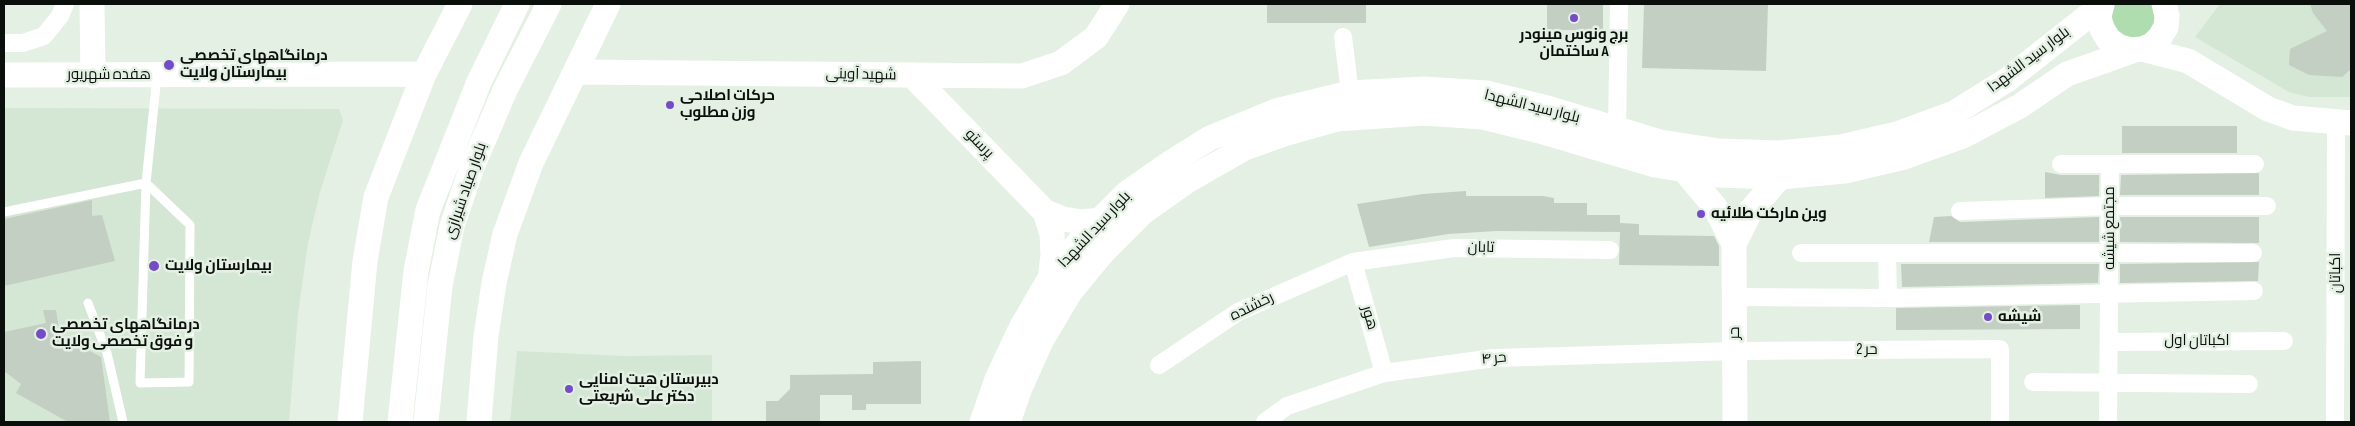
<!DOCTYPE html>
<html>
<head>
<meta charset="utf-8">
<style>
  body { margin:0 }
  #map { position:relative; width:2355px; height:426px; overflow:hidden; background:#e4f0e3; font-family:"Sofia Sans Condensed",sans-serif }
  canvas { display:block }
  .frame { position:absolute; inset:0; border:5px solid #0b0f0b; pointer-events:none }
</style>
</head>
<body>
<div id="map">
<canvas width="2355" height="426"></canvas>
<div class="frame"></div>
</div>
<script>
const c = document.querySelector('canvas').getContext('2d');
c.lineJoin = 'round';
function fill(path, color) {
  c.fillStyle = color;
  c.fill(path, 'evenodd');
}
function shape(rows) {
  const path = new Path2D();
  for (const r of rows) {
    path.moveTo(r[0], r[1]);
    for (let i = 2; i < r.length; i += 2) path.lineTo(r[i], r[i + 1]);
  }
  return path;
}
function stroke(path, color, width, dash) {
  c.strokeStyle = color;
  c.lineWidth = width;
  c.lineCap = dash ? 'butt' : 'round';
  c.setLineDash(dash || []);
  c.stroke(path);
}
function label(font, color, halo, rows, align = 'center') {
  c.font = font + ' "Sofia Sans Condensed",Cairo,sans-serif';
  c.lineWidth = 5;
  c.setLineDash([]);
  c.textBaseline = 'middle';
  c.strokeStyle = halo;
  c.fillStyle = color;
  for (const [text, x, y, turn = 0] of rows) {
    c.save();
    c.translate(x, y);
    c.rotate((+turn || 0) * Math.PI / 180);
    c.textAlign = isNaN(turn) ? turn : align;
    if (halo) c.strokeText(text, 0, 0);
    c.fillText(text, 0, 0);
    c.restore();
  }
}
fill(shape([
  [2220,4,2351,4,2351,97,2309,97,2289,92,2195,37],
  [4,108,339,109,343,120,320,192,308,243,298,314,289,422,4,422],
  [517,351,624,356,712,355,712,422,510,422]
]), '#d4e6d4');
fill(shape([
  [2102,4,2164,4,2167,16,2130,50]
]), '#b0ddb0');
fill(shape([
  [1267,4,1366,4,1366,23,1267,23],
  [1547,4,1603,4,1603,30,1547,30],
  [1644,4,1768,4,1766,71,1642,68],
  [2310,4,2351,4,2351,69,2342,77,2309,75,2289,65,2290,49,2327,31,2313,13],
  [2122,126,2237,126,2237,153,2122,153],
  [2045,172,2061,175,2099,175,2099,196,2045,198],
  [2259,173,2259,195,2120,195,2121,175],
  [1466,191,1466,196,1543,196,1554,198,1554,203,1587,203,1587,215,1620,215,1620,223,1639,224,1639,235,1714,236,1719,246,1719,266,1619,265,1620,232,1497,231,1448,234,1369,247,1357,204,1423,194],
  [92,200,92,216,102,215,115,261,4,286,4,219],
  [1951,216,1960,222,2099,217,2099,242,1929,242,1934,217],
  [2120,217,2259,217,2259,243,2120,242],
  [2259,262,2258,281,2120,283,2120,264],
  [1901,264,2099,264,2098,283,1902,287],
  [2080,305,2080,329,1896,330,1896,308],
  [43,310,56,310,60,335,101,357,110,422,68,422,16,393,21,384,4,371,4,332,46,323],
  [921,361,921,404,866,404,866,410,852,410,852,395,820,395,820,422,766,422,766,401,778,401,790,389,790,375,873,374,873,362]
]), '#c3cfc3');
stroke(shape([
  [146,183,190,225,189,382,140,383,146,183,157,76],
  [4,212,146,183],
  [88,303,107,353,123,422]
]), '#fff', 9);
stroke(shape([
  [1343,37,1350,93],
  [4,43,23,43,44,36,60,16,65,4],
  [1617,130,1619,4],
  [2061,164,2255,164],
  [1960,211,2110,206,2267,206],
  [1801,253,2253,253],
  [1887,253,1888,298],
  [1353,262,1384,373],
  [1735,297,1888,298,2254,291],
  [2109,342,2284,341],
  [1159,365,1238,312,1353,262,1454,248,1610,250],
  [2033,382,2249,384],
  [1265,422,1287,406,1384,373,1494,358,1735,351,2000,349,2000,422],
  [2108,422,2110,164],
  [2335,422,2336,123]
]), '#fff', 18);
stroke(shape([
  [92,4,93,76],
  [2102,4,2099,17,2102,29,2108,39,2118,46,2130,50,2142,49,2152,45,2160,37,2166,27,2167,16,2164,4],
  [2142,49,2188,61,2268,109,2293,118,2351,123],
  [576,72,1022,76,1061,63,1096,37,1117,4],
  [4,75,424,74],
  [912,75,1045,212,1063,219,1082,222,1101,220],
  [1684,170,1715,207,1734,244,1735,422],
  [1045,212,1052,234,1053,256,1050,278],
  [1734,244,1751,210,1780,177],
  [350,422,365,261,376,197,424,74,460,4],
  [400,422,416,271,428,210,479,82,517,4],
  [426,422,440,286,452,226,472,167,505,90,549,4],
  [479,422,486,336,494,283,505,234,531,163,608,4],
  [982,422,997,379,1021,328,1050,278,1085,235,1127,193,1173,161,1210,138,1276,111,1350,93,1424,89,1486,93,1547,108,1660,142,1719,151,1779,153,1841,147,1897,134,1954,113,2007,80,2102,5],
  [1008,422,1020,388,1042,339,1070,292,1103,252,1143,212,1187,181,1245,148,1284,134,1337,119,1424,113,1483,117,1540,131,1655,165,1717,175,1780,177,1845,171,1904,157,1963,136,2020,106,2067,74,2135,50]
]), '#fff', 25);
for (const [x, y, r, color] of [
  [1574,18,5,"#744dc6"],
  [169,65,6,"#744dc6"],
  [670,105,5,"#744dc6"],
  [1701,214,5,"#744dc6"],
  [154,266,6,"#744dc6"],
  [1988,317,5,"#744dc6"],
  [41,334,6,"#744dc6"],
  [569,389,5,"#744dc6"]
]) {
  const dot = new Path2D();
  dot.arc(x, y, r, 0, 2 * Math.PI);
  c.fillStyle = color;
  c.fill(dot);
  stroke(dot, '#e4f0e3', 2);
}
label('bold 15px', '#0b0f0b', '#e4f0e3', [
  ["برج ونوس مینودر",1574,35,"center"],
  ["ساختمان A",1574,52,"center"],
  ["درمانگاههای تخصصی",180,56],
  ["بیمارستان ولایت",180,73],
  ["حرکات اصلاحی",680,96],
  ["وزن مطلوب",680,113],
  ["وین مارکت طلائیه",1711,214],
  ["بیمارستان ولایت",165,266],
  ["شیشه",1998,317],
  ["درمانگاههای تخصصی",52,325],
  ["و فوق تخصصی ولایت",52,342],
  ["دبیرستان هیت امنایی",579,380],
  ["دکتر علی شریعتی",579,397]
], 'left');
label('15px', '#0b0f0b', '#e4f0e3', [
  ["بلوار سید الشهدا",2029,60,-37],
  ["هفده شهریور",109,75],
  ["شهید آوینی",861,75,1],
  ["بلوار سید الشهدا",1532,107,14],
  ["پرستو",979,144,46],
  ["بلوار صیاد شیرازی",466,191,-71],
  ["مجتمع شیشه",2110,228,-90],
  ["بلوار سید الشهدا",1095,230,-47],
  ["تابان",1481,248,1],
  ["اکباتان",2336,273,-90],
  ["رخشنده",1252,307,-26],
  ["هور",1369,318,74],
  ["حر",1735,333,-90],
  ["اکباتان اول",2197,341],
  ["حر 2",1867,350],
  ["حر ۴",1494,359,-5]
]);
</script>
</body>
</html>
